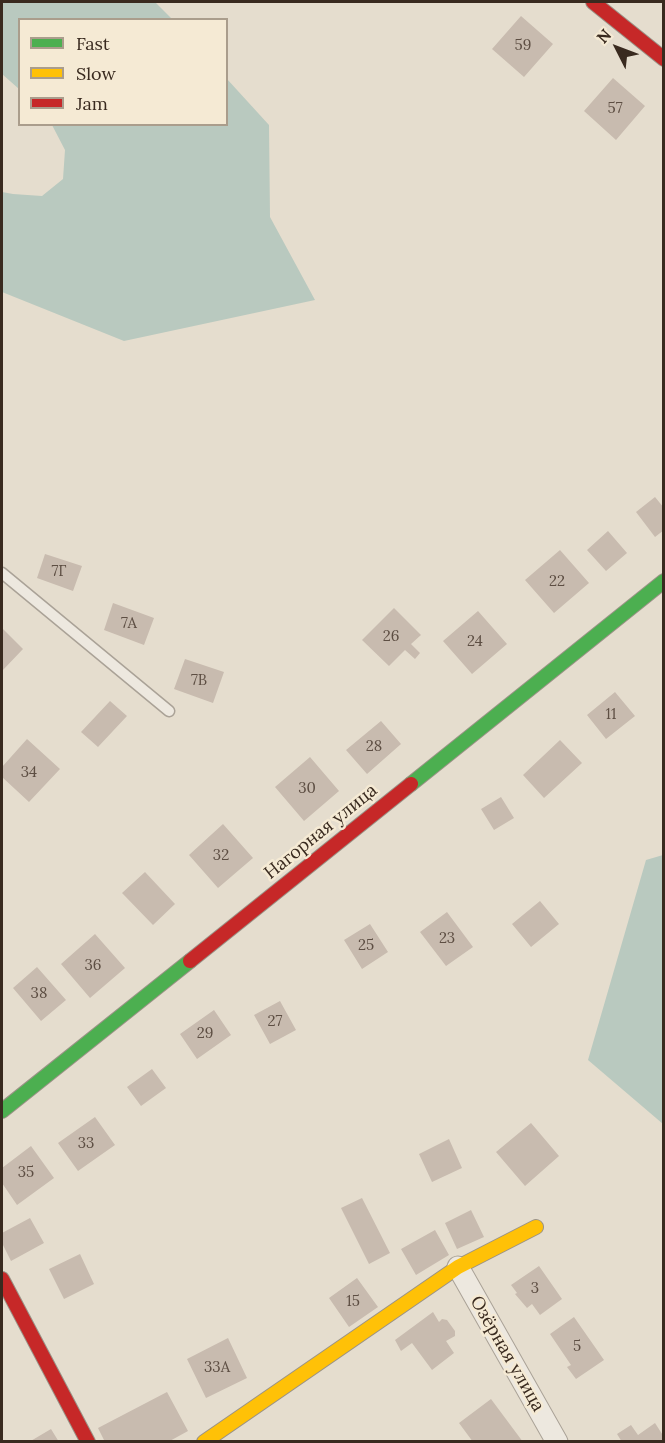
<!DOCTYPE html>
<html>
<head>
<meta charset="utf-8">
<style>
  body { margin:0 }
  #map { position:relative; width:665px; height:1443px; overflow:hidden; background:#e5ddce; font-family:Lora,serif }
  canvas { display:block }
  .frame { position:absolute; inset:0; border:3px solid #392a1f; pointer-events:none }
  .legend { position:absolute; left:18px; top:18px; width:210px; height:108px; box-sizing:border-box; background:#f5ead4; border:2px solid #aa9d8c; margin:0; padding:8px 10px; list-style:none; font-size:18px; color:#392a1f }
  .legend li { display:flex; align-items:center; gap:12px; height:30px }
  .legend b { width:30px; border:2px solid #aa9d8c }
  .north { position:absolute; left:587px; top:18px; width:60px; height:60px; -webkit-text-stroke:4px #f5ead4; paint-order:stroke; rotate:312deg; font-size:16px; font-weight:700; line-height:24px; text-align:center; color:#392a1f }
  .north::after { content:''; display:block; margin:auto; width:21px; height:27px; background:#392a1f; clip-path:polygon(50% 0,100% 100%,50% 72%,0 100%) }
</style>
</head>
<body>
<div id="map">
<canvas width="665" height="1443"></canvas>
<div class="frame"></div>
<ul class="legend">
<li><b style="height:8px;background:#4caf50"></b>Fast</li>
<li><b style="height:8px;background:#ffc107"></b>Slow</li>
<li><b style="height:8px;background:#c62828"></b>Jam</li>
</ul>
<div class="north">N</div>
</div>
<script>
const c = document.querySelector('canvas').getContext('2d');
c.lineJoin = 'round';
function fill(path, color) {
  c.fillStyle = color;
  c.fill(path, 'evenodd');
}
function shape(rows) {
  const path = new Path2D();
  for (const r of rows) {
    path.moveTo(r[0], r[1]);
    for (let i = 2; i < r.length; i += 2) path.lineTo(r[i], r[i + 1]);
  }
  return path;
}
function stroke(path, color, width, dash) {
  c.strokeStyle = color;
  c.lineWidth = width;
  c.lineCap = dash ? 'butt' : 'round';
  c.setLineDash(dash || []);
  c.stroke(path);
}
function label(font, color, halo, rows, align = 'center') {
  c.font = font + ' Lora,serif';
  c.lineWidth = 5;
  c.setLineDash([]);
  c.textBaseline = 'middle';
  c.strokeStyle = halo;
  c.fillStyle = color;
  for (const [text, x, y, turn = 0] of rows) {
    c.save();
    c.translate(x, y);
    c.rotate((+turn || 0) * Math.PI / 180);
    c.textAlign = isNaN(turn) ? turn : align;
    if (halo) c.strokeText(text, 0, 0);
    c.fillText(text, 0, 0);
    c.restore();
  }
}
fill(shape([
  [2,2,155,2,172,19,20,20,19,89,2,74],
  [227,79,269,125,270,217,315,300,124,341,2,292,2,192,13,194,42,196,63,179,65,150,52,125,226,124],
  [663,855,664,855,663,1124,588,1060,646,860]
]), '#b9c9bf');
fill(shape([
  [521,16,553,44,524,77,492,49],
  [613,78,645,106,616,140,584,111],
  [655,497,664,508,664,530,655,537,636,512],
  [608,531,627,553,606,571,587,550],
  [560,550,589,583,554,613,525,580],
  [45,554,82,566,73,591,37,578],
  [113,603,154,618,144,645,104,630],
  [394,608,421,635,411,644,420,653,415,659,405,650,389,666,362,640],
  [478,611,507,644,472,674,443,641],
  [2,628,23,649,2,671],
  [185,659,224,672,213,703,174,689],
  [615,692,635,716,606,739,587,715],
  [110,701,127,716,98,747,81,732],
  [381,721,401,744,367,774,346,750],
  [27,739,60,769,29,802,2,777,2,767],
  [560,740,582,763,544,798,523,775],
  [310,757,339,791,304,821,275,787],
  [501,797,514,818,494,830,481,809],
  [223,824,253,858,218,888,189,855],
  [145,872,175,904,153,925,122,893],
  [540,901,559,924,531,947,512,924],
  [447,912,473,947,446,966,420,932],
  [370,924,388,952,362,969,344,940],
  [95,934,125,968,90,998,61,964],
  [37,967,66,1000,41,1021,13,988],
  [280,1001,296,1030,270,1044,254,1015],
  [214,1010,231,1035,197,1059,180,1034],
  [152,1069,166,1088,141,1106,127,1087],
  [95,1117,115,1145,78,1171,58,1143],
  [531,1123,559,1156,525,1186,496,1152],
  [449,1139,462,1168,432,1182,419,1154],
  [31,1146,54,1178,17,1205,2,1183,2,1168],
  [362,1198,390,1253,369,1264,341,1208],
  [471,1210,484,1237,457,1249,445,1223],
  [30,1218,44,1243,11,1261,2,1243,2,1233],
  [435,1230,449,1255,416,1275,401,1249],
  [80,1254,94,1284,64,1299,49,1269],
  [539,1266,562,1299,540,1315,532,1304,527,1308,515,1294,517,1293,511,1285],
  [357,1278,378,1307,349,1327,329,1298],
  [433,1312,439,1322,442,1319,447,1320,455,1331,455,1336,446,1341,454,1353,432,1370,412,1343,401,1351,395,1340],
  [574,1317,604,1360,576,1379,567,1367,571,1365,550,1334],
  [228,1338,247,1378,206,1398,187,1359],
  [167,1392,188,1431,168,1442,105,1442,98,1428],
  [491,1399,523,1442,473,1442,459,1423],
  [655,1423,664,1437,664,1442,622,1442,617,1434,631,1425,638,1435],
  [51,1429,59,1442,29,1442]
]), '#c8bbaf');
const lane = shape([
  [2,573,169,711]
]);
const street = shape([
  [458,1267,557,1442]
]);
const fast = shape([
  [411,784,664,581],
  [2,1111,190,961]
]);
const slow = shape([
  [204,1442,458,1267,536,1227]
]);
const jam = shape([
  [593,2,664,59],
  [190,961,411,784],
  [2,1279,88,1442]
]);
stroke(lane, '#aaa297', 13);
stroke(street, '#aaa297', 23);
stroke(fast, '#9a9286', 16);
stroke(slow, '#9a9286', 16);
stroke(jam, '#9a9286', 16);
stroke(lane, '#ede8df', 10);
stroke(street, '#ede8df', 21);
stroke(fast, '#4caf50', 14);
stroke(slow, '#ffc107', 14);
stroke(jam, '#c62828', 14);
label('15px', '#5d4e43', null, [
  ["59",523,46],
  ["57",615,109],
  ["7Г",59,572],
  ["22",557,582],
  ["7А",129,624],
  ["26",391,637],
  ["24",475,642],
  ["7В",199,681],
  ["11",611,715],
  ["28",374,747],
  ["34",29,773],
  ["30",307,789],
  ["32",221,856],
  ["23",447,939],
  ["25",366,946],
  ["36",93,966],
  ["38",39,994],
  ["27",275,1022],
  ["29",205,1034],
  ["33",86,1144],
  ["35",26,1173],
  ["3",535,1289],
  ["15",353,1302],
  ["5",577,1347],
  ["33А",217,1368]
]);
label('18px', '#392a1f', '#f5ead4', [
  ["Нагорная улица",321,832,-39],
  ["Озёрная улица",507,1354,60]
]);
</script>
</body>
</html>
